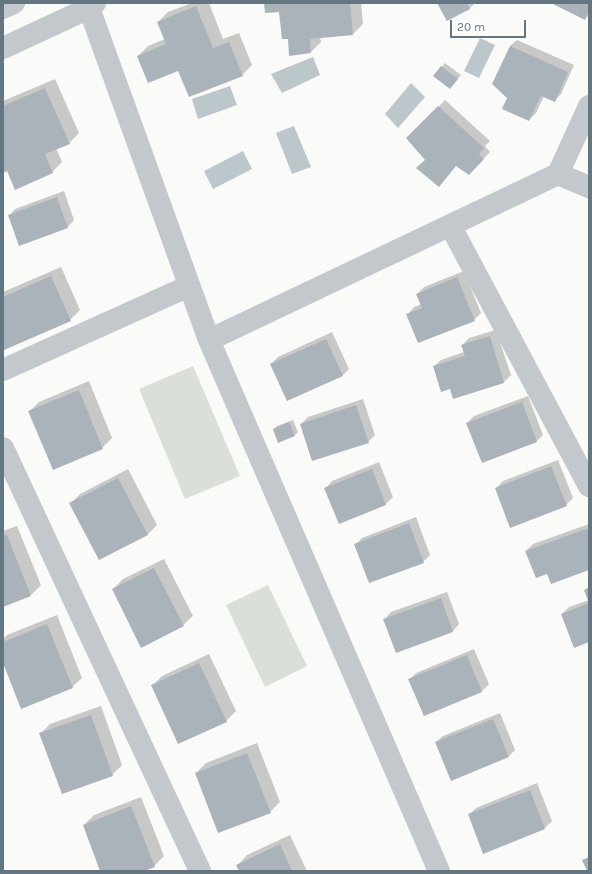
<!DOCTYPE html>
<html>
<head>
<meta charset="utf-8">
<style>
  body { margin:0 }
  #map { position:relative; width:592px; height:874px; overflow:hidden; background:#fafaf8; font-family:Karla,sans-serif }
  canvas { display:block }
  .frame { position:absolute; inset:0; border:4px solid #657683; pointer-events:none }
  .scale { position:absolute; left:450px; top:20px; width:76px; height:18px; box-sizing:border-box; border:2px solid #657683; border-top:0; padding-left:5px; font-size:12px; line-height:14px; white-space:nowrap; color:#657683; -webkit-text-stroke:3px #fff; paint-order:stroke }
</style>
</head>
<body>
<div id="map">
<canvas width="592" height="874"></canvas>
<div class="frame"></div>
<div class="scale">20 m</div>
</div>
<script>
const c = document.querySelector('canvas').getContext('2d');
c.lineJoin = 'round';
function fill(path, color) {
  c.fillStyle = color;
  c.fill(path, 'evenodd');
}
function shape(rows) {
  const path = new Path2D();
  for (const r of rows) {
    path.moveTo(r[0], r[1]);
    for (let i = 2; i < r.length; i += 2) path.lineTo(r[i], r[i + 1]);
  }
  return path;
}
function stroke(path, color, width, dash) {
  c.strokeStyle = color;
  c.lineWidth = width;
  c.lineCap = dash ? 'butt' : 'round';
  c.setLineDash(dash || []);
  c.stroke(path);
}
fill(shape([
  [193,366,240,476,185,499,139,389],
  [268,585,307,666,265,687,226,605]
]), '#dadfd7');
fill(shape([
  [480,38,495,45,479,78,464,71],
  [313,57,320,75,282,93,271,74],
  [411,83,425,97,398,128,385,114],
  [230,86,237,105,198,119,192,99],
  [294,126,311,167,292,174,276,133],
  [243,151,252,169,213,189,204,171]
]), '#bbc7cb');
fill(shape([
  [192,3,209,3,223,39,239,33,252,65,242,75,178,70,138,56,148,46,165,39,158,22,168,12],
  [265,3,361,3,363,24,353,34,320,37,321,42,311,52,288,37,280,11],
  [439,3,475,3,470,8,448,20],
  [553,3,589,3,589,15,585,19],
  [517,40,574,65,561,94,554,101,544,96,536,113,529,120,508,98,510,46],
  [445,63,461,75,450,88,434,76],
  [55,79,79,133,69,143,56,148,62,162,52,172,7,170,3,172,3,101],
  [445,100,490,141,485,146,490,152,476,167,426,159,408,138],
  [64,191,74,220,68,227,19,244,9,216,15,209],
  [61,267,80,310,70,320,5,349,3,345,3,292],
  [464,271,481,313,474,320,408,314,414,307,422,304,417,294,424,287],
  [496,330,511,375,504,382,454,398,451,388,434,366,441,360,464,352,462,345,469,338],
  [332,332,349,369,342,376,271,364,278,357],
  [89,381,112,438,102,448,29,412,39,402],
  [528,396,543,435,536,442,467,423,474,416],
  [363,399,375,435,368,442,301,424,308,417],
  [293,420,298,432,295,435,274,429,277,426],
  [558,460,573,498,566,505,496,488,503,481],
  [379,462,393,497,386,504,339,523,326,488,332,481],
  [128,469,157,525,147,535,71,503,80,494],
  [416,517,430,555,423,562,355,545,362,538],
  [589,524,589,569,548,573,526,551,533,544],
  [17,526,41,585,31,595,3,606,3,531],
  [164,559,193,616,183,625,113,589,123,579],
  [589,587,589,641,562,614,569,607,589,600,585,590],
  [447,592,459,624,453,631,385,619,391,612],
  [57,615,82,678,72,687,3,660,3,639,7,635],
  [474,649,489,684,482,691,424,715,409,680,416,673],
  [209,654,236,711,226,721,152,686,162,676],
  [101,706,122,765,112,775,40,734,50,724],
  [500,713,515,750,508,757,436,742,443,736],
  [257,743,280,802,270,812,196,773,206,763],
  [537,783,552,821,545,828,483,852,469,815,476,808],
  [141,797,164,856,154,866,141,871,101,871,84,825,94,815],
  [290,835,307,871,241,871,238,865,247,855]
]), '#0003');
fill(shape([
  [264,3,350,3,353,35,310,39,311,53,289,56,288,39,282,39,279,12,265,13],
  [437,3,467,3,470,9,447,21],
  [551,3,589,3,589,10,585,20],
  [196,6,213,48,229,42,243,76,189,97,178,71,148,83,137,56,166,44,157,22],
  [510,46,568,72,555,102,541,96,529,121,502,109,507,98,492,84],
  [441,66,458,79,450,89,433,76],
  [45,88,70,144,45,154,53,173,15,190,7,171,3,173,3,106],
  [438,106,484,148,479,154,484,159,469,175,456,166,439,187,416,168,425,160,406,138],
  [57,197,68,228,19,246,8,215],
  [51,276,71,321,4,350,3,297],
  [457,277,475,321,418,343,406,314,422,308,416,294],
  [490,336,504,383,453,399,450,389,441,392,433,366,465,356,461,345],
  [326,339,343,376,287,401,270,364],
  [79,390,103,449,53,470,28,411],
  [522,402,537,442,482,463,466,423],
  [356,405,369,443,312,461,300,424],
  [289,422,295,436,278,443,273,429],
  [551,466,567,506,510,528,495,488],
  [372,469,386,505,339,524,324,488],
  [118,478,148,535,99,560,69,503],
  [409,523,424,563,369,583,354,544],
  [589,528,589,570,551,584,547,574,536,578,525,551],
  [7,535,31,596,3,607,3,536],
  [154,568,184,626,141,648,112,589],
  [589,588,589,603,584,590],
  [441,598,453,632,396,653,383,619],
  [589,603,589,642,574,648,561,614],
  [47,624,73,688,21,709,3,663,3,642],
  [467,655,482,692,424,716,408,679],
  [199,663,227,722,178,744,151,685],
  [91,715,113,776,62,794,39,733],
  [493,719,509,757,451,781,435,742],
  [247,753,271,813,218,833,195,773],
  [530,790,545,829,483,854,468,814],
  [131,806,155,867,144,871,100,871,83,825],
  [280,844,292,871,239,871,236,865],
  [589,857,589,871,587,871,582,860]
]), '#aab3b9');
stroke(shape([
  [89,8,209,340,439,871],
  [558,174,589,187],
  [450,225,589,486],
  [209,340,558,174,589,106],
  [3,370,189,286],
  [3,448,200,871]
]), '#c3c8cc', 22);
stroke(shape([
  [3,8,14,3],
  [3,48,89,8,95,3]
]), '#c3c8cc', 22);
</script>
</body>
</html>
